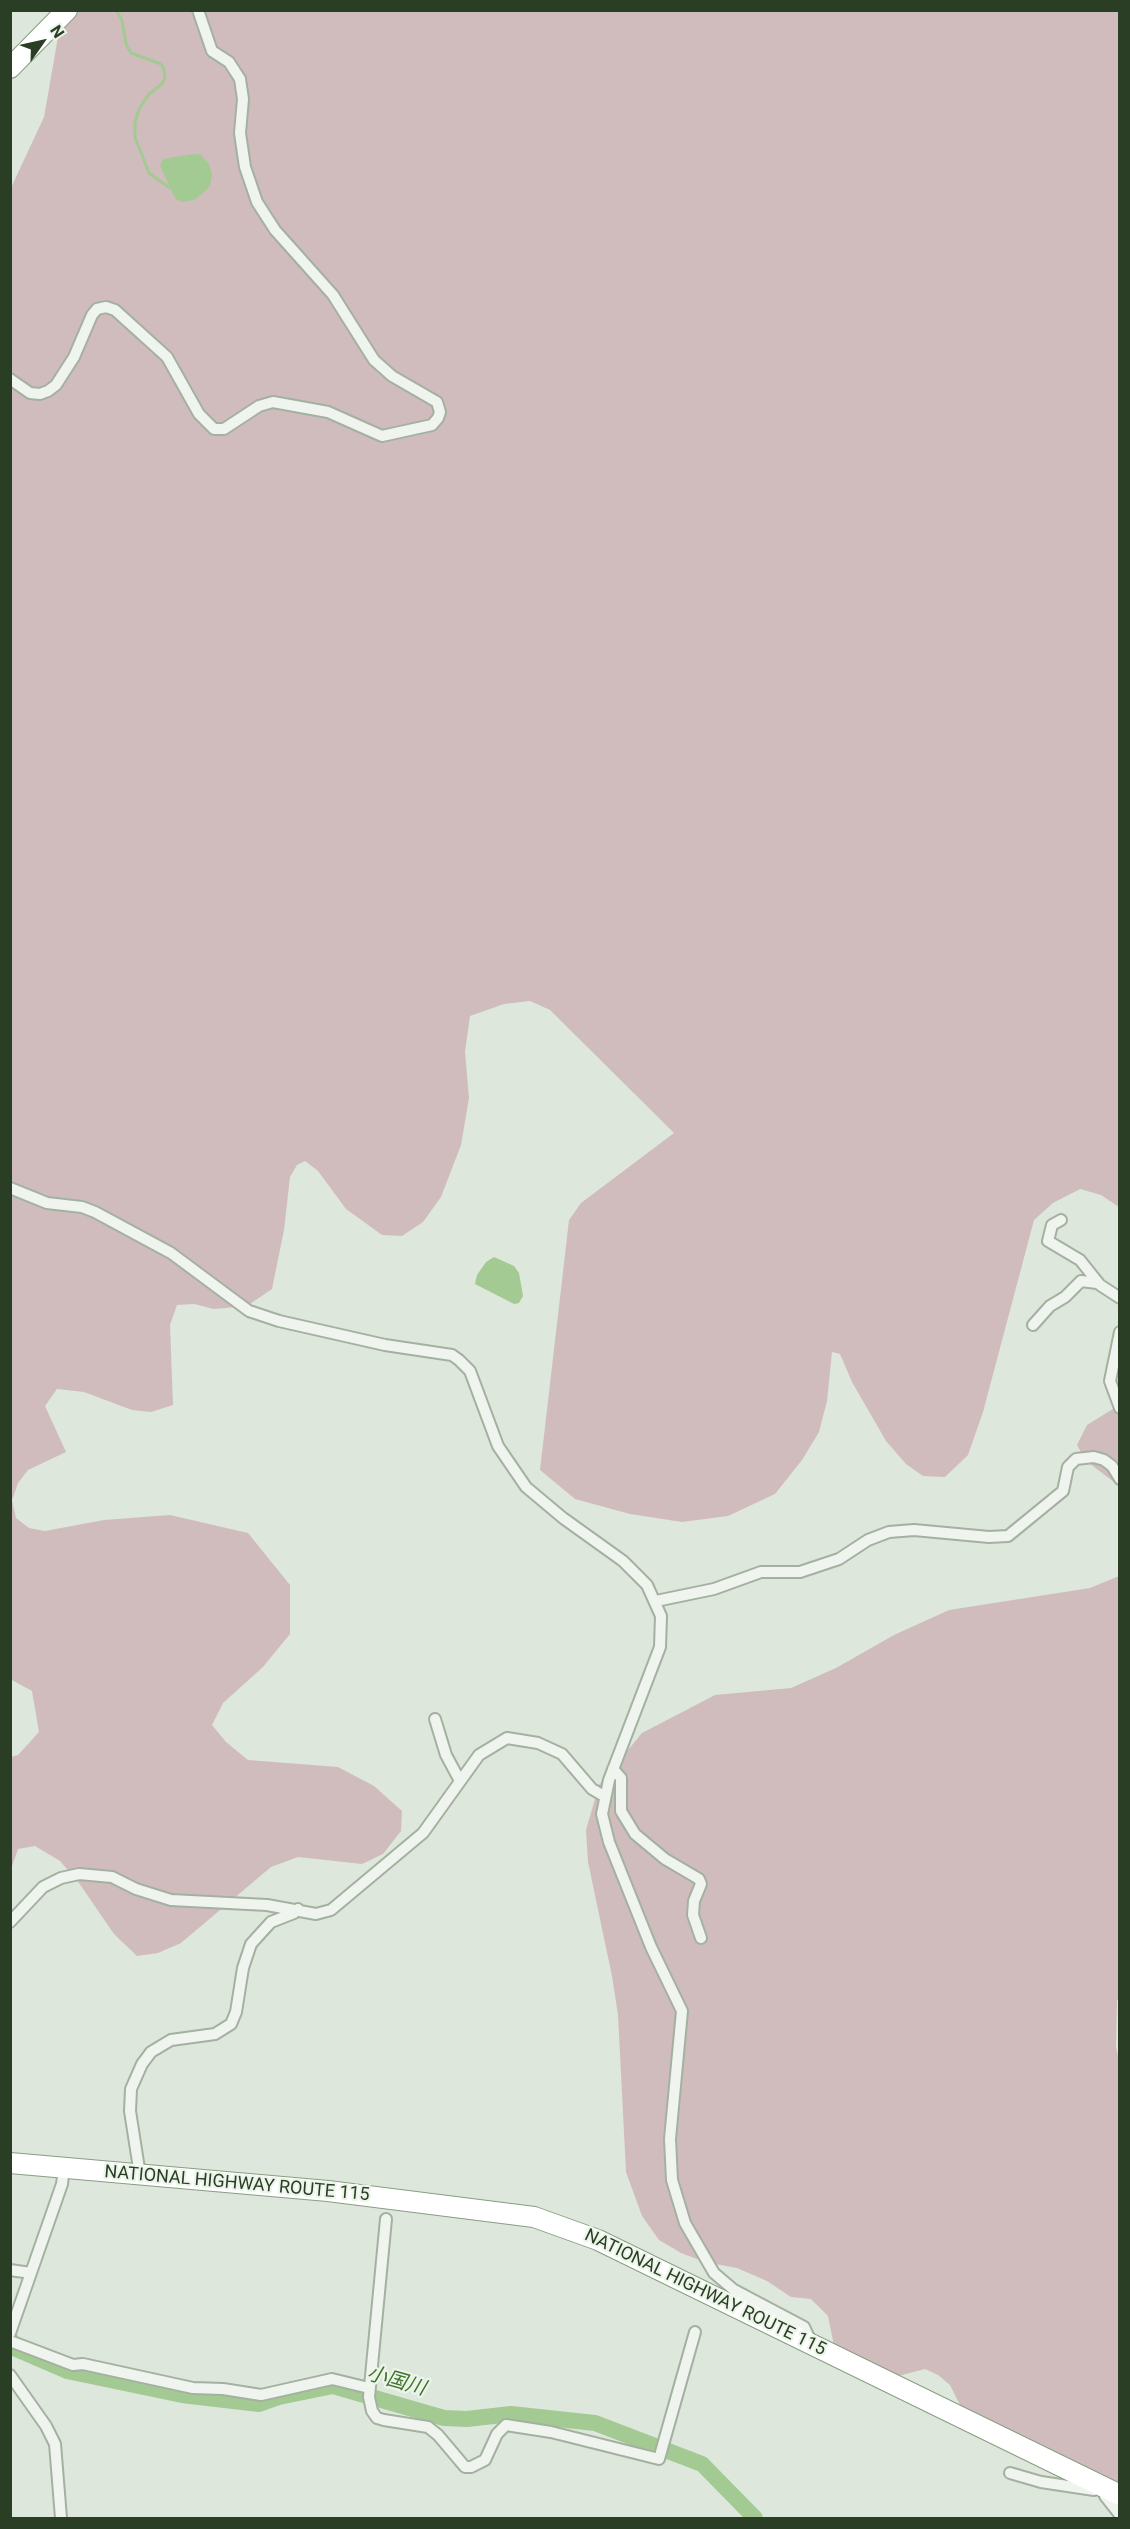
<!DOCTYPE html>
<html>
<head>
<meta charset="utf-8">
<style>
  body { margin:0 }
  #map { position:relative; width:1130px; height:2529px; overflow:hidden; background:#dee7db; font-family:Roboto,sans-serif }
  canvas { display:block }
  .frame { position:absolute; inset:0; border:12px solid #293e24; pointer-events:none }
  .north { position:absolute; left:12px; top:12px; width:60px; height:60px; -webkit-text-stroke:4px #edf5eb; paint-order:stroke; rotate:56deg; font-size:16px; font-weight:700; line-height:24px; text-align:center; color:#293e24 }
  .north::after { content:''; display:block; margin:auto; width:21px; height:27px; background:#293e24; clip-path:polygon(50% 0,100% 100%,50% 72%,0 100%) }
</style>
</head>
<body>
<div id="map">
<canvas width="1130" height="2529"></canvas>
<div class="frame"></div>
<div class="north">N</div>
</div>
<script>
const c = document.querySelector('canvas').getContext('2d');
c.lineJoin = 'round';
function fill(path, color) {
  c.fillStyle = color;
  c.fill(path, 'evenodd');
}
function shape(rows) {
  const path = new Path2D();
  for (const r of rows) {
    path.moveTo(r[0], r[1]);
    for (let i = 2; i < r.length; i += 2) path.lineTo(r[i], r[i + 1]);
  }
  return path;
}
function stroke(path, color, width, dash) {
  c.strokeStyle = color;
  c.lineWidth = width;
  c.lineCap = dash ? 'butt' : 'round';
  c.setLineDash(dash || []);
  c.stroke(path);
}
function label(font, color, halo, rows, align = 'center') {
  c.font = font + ' Roboto,"Noto Sans JP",sans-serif';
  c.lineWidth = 4.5;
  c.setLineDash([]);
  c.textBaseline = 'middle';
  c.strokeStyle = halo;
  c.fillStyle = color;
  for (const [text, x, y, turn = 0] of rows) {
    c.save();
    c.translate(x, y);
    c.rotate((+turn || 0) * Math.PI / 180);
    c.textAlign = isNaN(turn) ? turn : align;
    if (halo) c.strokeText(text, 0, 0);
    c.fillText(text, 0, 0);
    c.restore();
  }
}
fill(shape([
  [67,10,1119,11,1119,1207,1101,1195,1080,1189,1053,1203,1034,1220,983,1412,968,1455,945,1477,923,1476,906,1464,886,1441,852,1382,840,1354,832,1352,827,1401,819,1432,802,1460,775,1494,728,1516,682,1522,630,1514,575,1499,540,1470,569,1220,581,1203,674,1133,550,1010,530,1001,504,1004,470,1016,465,1052,469,1098,461,1145,441,1197,423,1222,402,1236,382,1235,346,1209,318,1171,305,1161,297,1165,290,1177,284,1230,272,1289,247,1306,214,1309,194,1304,177,1305,170,1325,173,1405,151,1412,132,1410,84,1392,57,1389,45,1406,66,1452,28,1470,18,1483,12,1500,16,1518,29,1528,45,1531,104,1520,170,1515,248,1533,290,1585,290,1634,263,1667,223,1703,212,1725,226,1742,248,1760,338,1767,374,1786,402,1811,401,1831,383,1854,362,1864,298,1857,271,1867,181,1943,158,1953,137,1956,114,1934,79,1883,60,1861,35,1846,18,1849,11,1869,11,1757,18,1755,39,1732,32,1691,10,1679,10,190,44,117,61,20],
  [1119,1405,1119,1486,1085,1460,1077,1445,1087,1425],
  [1119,1576,1120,2000,1117,2000,1116,2047,1120,2065,1119,2489,967,2419,950,2385,938,2375,925,2369,894,2377,834,2346,828,2316,811,2299,791,2297,767,2281,737,2268,705,2262,681,2253,659,2240,642,2216,626,2172,618,2015,612,1976,588,1862,586,1830,599,1785,642,1733,715,1695,791,1688,836,1668,894,1635,949,1610,1090,1588]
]), '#d1bcbd');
fill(shape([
  [194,154,201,155,209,164,212,174,210,186,195,200,181,202,175,198,160,166,163,159],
  [494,1257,514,1266,519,1273,523,1296,519,1303,514,1304,475,1284,477,1275,486,1262]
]), '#a3ca93');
stroke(shape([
  [116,10,122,20,126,44,131,53,161,64,164,69,165,78,162,84,149,94,139,109,135,122,135,137,149,173,170,188]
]), '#a3ca93', 3);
stroke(shape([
  [10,2338,16,2349,67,2371,182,2395,259,2404,279,2397,333,2386,444,2418,467,2419,511,2414,595,2423,702,2464,755,2518]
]), '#a3ca93', 16);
const street = shape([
  [10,379,30,393,40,394,48,391,56,385,74,357,92,315,97,309,106,307,115,310,167,357,199,414,214,429,224,429,259,406,273,402,328,412,382,436,432,425,438,418,440,412,437,402,392,376,374,360,333,295,275,230,257,202,245,167,240,133,243,99,240,79,229,62,212,51,198,10],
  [10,1188,47,1203,82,1207,95,1212,171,1253,249,1311,279,1321,385,1345,452,1355,459,1360,470,1371,498,1446,526,1487,563,1518,623,1561,647,1585,661,1616,660,1647,609,1780,602,1814,609,1842,651,1947,682,2011,670,2139,672,2180,685,2223,714,2273,734,2290,804,2327,812,2344],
  [1061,1220,1052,1225,1048,1241,1080,1260,1100,1285,1120,1298],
  [1033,1325,1050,1306,1065,1297,1081,1281,1097,1283],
  [1120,1332,1110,1381,1120,1408],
  [656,1601,714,1589,761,1572,800,1572,839,1559,868,1540,889,1532,914,1530,989,1537,1008,1536,1063,1491,1068,1467,1076,1459,1094,1457,1104,1460,1112,1466,1120,1479],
  [435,1719,446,1755,460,1781],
  [613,1769,621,1778,621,1811,635,1834,665,1859,699,1879,701,1884,694,1901,693,1915,701,1938],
  [10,1922,43,1887,61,1878,79,1874,112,1877,136,1889,171,1900,267,1905,316,1914,331,1910,423,1833,479,1755,507,1738,538,1743,562,1754,592,1789,604,1796],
  [140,2175,130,2111,131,2089,142,2064,151,2052,171,2040,215,2034,231,2024,236,2012,243,1968,251,1944,271,1922,294,1913,298,1909],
  [386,2219,369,2397,372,2411,377,2418,384,2420,428,2427,438,2435,465,2467,471,2467,485,2460,497,2434,506,2425,551,2432,659,2459,695,2332],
  [10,2270,31,2273],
  [10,2333,62,2184,64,2168],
  [10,2341,73,2365,83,2364,193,2388,223,2389,261,2395,332,2379,369,2388],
  [10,2375,46,2426,55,2444,61,2518],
  [1010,2473,1041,2482,1094,2490],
  [1106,2488,1105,2496,1120,2515]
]);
const highway = shape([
  [10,68,67,10],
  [10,2163,328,2191,534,2217,598,2240,1120,2495]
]);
stroke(street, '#a4b1a0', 14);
stroke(highway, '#889e82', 22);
stroke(street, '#eff5ee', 10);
stroke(highway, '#fff', 20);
label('18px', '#293e24', '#edf5eb', [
  ["NATIONAL HIGHWAY ROUTE 115",237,2184,5],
  ["NATIONAL HIGHWAY ROUTE 115",705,2293,26]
]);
label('italic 20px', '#3f742c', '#edf5eb', [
  ["小国川",396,2382,16]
]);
</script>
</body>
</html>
